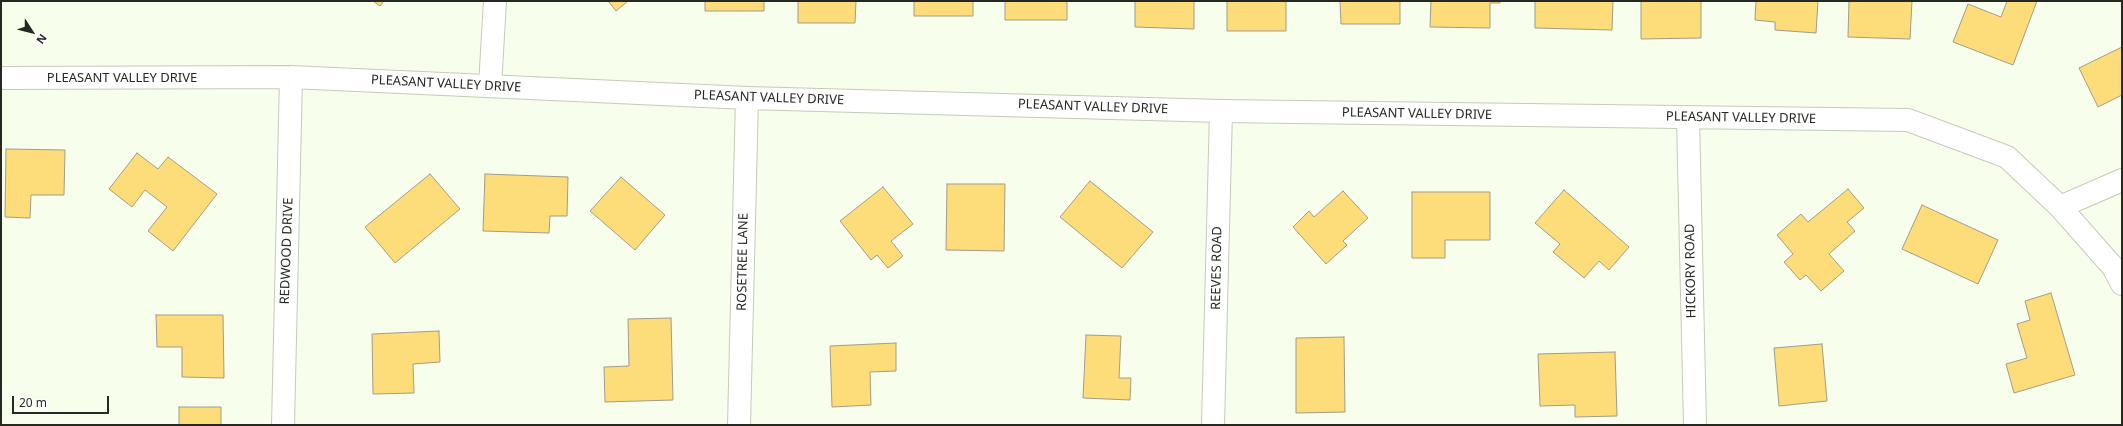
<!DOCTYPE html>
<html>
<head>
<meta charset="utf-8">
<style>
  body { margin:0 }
  #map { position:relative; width:2123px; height:426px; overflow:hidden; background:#f7feeb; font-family:"Noto Sans",sans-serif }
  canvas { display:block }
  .frame { position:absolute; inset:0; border:2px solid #262922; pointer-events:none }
  .north { position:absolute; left:12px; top:12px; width:40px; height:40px; -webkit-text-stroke:3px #fff; paint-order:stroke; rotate:126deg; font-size:11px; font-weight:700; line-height:16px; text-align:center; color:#262922 }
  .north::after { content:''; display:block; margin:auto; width:14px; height:18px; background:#262922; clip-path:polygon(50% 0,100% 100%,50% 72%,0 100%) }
  .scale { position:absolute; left:12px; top:396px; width:97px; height:18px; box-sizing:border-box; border:2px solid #262922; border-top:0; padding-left:5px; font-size:12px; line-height:14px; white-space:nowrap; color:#262922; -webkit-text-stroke:3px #fff; paint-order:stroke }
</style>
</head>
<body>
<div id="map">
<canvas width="2123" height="426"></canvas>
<div class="frame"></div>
<div class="north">N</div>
<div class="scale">20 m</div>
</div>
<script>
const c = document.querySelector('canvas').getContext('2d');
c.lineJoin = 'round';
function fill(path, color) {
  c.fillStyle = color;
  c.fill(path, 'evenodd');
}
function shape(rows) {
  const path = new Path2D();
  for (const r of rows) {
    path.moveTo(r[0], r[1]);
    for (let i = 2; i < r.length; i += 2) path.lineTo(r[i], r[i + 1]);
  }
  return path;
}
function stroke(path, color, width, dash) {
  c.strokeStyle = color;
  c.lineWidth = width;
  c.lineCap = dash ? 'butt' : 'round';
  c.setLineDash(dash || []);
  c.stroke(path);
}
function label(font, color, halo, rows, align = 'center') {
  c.font = font + ' "Noto Sans",sans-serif';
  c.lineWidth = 4;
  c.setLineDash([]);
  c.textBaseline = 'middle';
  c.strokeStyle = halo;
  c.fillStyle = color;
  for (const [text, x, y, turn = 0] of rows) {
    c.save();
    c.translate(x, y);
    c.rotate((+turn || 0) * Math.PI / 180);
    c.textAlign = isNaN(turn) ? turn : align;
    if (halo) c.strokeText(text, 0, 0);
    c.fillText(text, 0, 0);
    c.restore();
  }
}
const building = shape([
  [373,1,384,1,380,6,373,1],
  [608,1,628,1,616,11,608,1],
  [705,1,764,1,764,11,705,11,705,1],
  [798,1,856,1,855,23,798,23,798,1],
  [914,1,973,1,973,16,914,16,914,1],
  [1005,1,1067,1,1067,20,1005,20,1005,1],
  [1135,1,1194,1,1194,29,1135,27,1135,1],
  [1227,1,1286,1,1286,31,1227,31,1227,1],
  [1340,1,1400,1,1400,24,1341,24,1340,1],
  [1431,1,1500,1,1500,3,1490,3,1490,28,1430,27,1431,1],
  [1535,1,1613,1,1612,30,1535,28,1535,1],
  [1641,1,1701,1,1701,38,1641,39,1641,1],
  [1756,1,1818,1,1816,33,1775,30,1775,22,1755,20,1756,1],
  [1849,1,1912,1,1910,39,1848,37,1849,1],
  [2007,1,2037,1,2013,65,1953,42,1968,4,2001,17,2007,1],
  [2122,47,2122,95,2098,107,2079,68,2122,47],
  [6,149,65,150,64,195,31,195,30,218,5,217,6,149],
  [137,153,158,169,168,157,217,194,173,251,148,231,167,207,145,190,132,207,109,189,137,153],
  [430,174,460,209,395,263,365,227,430,174],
  [485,174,568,177,567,216,550,216,549,233,483,231,485,174],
  [621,177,665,215,635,250,590,211,621,177],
  [1090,181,1153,232,1122,268,1060,217,1090,181],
  [947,184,1005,184,1004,251,946,250,947,184],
  [883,187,913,224,891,241,903,256,888,268,877,255,871,260,840,221,883,187],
  [1848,189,1864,208,1847,222,1855,231,1829,254,1844,271,1821,291,1806,275,1800,280,1784,262,1793,254,1777,235,1801,214,1808,222,1848,189],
  [1564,190,1629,247,1609,270,1599,261,1584,278,1553,252,1560,244,1535,223,1564,190],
  [1343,191,1368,218,1343,241,1347,245,1326,264,1293,227,1309,211,1314,217,1343,191],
  [1412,192,1490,192,1490,240,1445,240,1445,258,1412,258,1412,192],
  [1922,205,1998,240,1978,284,1902,249,1922,205],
  [2051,293,2075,375,2014,393,2006,364,2027,358,2017,324,2030,320,2025,301,2051,293],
  [156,315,223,315,224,378,182,377,182,347,157,347,156,315],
  [671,318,673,400,605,402,604,367,629,366,628,319,671,318],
  [439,331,440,362,413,364,414,393,373,394,372,334,439,331],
  [1086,335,1121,336,1119,378,1131,378,1130,400,1083,398,1086,335],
  [1344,337,1345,412,1296,413,1296,338,1344,337],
  [896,343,896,371,870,372,871,405,832,407,830,346,896,343],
  [1822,344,1827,401,1779,406,1774,348,1822,344],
  [1615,352,1617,416,1575,417,1575,405,1540,406,1538,354,1615,352],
  [179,407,221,407,221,425,179,425,179,407]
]);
fill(building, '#fddc7a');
stroke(building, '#a29c8b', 1);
const street = shape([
  [1,78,291,77,747,98,1221,111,1908,120,2007,157,2060,207,2113,267,2122,284],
  [490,86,495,1],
  [1688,118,1695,425],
  [2060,207,2122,180],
  [283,425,291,77],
  [739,425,747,98],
  [1213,425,1221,111]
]);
stroke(street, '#c5cbb9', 24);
stroke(street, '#fff', 22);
label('13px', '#262922', '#fff', [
  ["PLEASANT VALLEY DRIVE",122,78],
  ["PLEASANT VALLEY DRIVE",446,84,3],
  ["PLEASANT VALLEY DRIVE",769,98,2],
  ["PLEASANT VALLEY DRIVE",1093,107,2],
  ["PLEASANT VALLEY DRIVE",1417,114,1],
  ["PLEASANT VALLEY DRIVE",1741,118,1],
  ["REDWOOD DRIVE",287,251,-88],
  ["ROSETREE LANE",743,262,-89],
  ["REEVES ROAD",1217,268,-89],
  ["HICKORY ROAD",1691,271,-91]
]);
</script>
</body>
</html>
